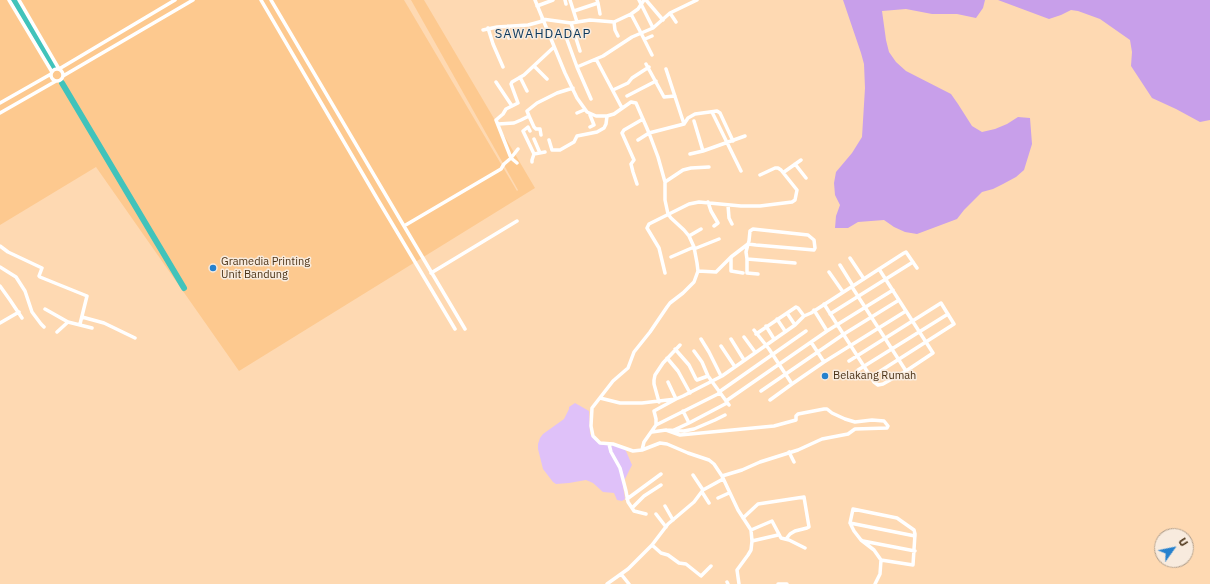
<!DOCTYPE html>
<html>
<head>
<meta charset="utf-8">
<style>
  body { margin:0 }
  #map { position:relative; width:1210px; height:584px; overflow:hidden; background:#fed9b2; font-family:"IBM Plex Sans",sans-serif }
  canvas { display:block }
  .north { position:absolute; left:1154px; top:528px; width:40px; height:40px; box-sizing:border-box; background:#f8ebde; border:1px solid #b3a18e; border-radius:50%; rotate:57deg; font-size:11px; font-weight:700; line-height:16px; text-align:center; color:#4b3317 }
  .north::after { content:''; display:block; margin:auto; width:14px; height:18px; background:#2581ce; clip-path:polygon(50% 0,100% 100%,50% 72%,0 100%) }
</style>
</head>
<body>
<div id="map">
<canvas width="1210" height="584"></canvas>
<div class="north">U</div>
</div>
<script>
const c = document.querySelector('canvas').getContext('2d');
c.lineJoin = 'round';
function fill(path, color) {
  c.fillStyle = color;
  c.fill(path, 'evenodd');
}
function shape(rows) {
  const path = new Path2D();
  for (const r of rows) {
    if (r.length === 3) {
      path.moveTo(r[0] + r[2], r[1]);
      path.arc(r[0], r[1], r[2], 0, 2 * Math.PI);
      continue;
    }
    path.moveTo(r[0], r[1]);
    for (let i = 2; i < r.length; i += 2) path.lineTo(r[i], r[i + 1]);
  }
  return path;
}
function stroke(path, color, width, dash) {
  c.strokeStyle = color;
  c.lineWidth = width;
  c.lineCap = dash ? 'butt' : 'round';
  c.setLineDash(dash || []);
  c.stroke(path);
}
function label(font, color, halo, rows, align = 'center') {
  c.font = font + ' "IBM Plex Sans",sans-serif';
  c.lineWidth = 3;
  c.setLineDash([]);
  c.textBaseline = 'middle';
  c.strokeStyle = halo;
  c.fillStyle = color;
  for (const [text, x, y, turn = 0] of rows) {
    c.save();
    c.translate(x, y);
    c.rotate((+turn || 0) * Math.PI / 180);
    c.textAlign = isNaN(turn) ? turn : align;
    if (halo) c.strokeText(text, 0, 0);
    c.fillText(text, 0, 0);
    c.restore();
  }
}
fill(shape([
  [0,0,404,0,517,191,518,190,411,0,424,0,535,188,239,371,96,167,0,225]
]), '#fdc98f');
fill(shape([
  [575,403,589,411,590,434,597,442,610,444,624,449,626,451,632,465,624,481,623,486,625,499,622,501,617,500,614,493,603,492,593,483,586,480,569,483,556,484,553,482,543,469,538,449,538,444,540,438,543,434,564,419,569,409,569,407]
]), '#dfc1f9');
fill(shape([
  [843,0,985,0,983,8,976,18,957,14,932,14,906,9,882,11,886,40,889,52,896,62,906,71,951,94,958,104,972,126,982,132,995,129,1007,124,1018,117,1030,118,1032,144,1024,170,1016,177,1003,184,993,189,982,192,964,210,957,219,917,234,905,232,894,227,884,220,858,222,848,228,835,228,836,216,840,205,835,195,834,183,836,172,852,153,862,137,865,88,864,64,861,53],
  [998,0,1210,0,1210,120,1200,122,1176,109,1152,98,1131,66,1132,52,1130,40,1100,19,1078,11,1071,10,1061,15,1049,19]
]), '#c89fea');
stroke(shape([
  [14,0,54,67],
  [62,83,184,288]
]), '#41c3bb', 6);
stroke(shape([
  [9,0,52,72],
  [19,0,59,69],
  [261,0,378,200,455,329],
  [271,0,404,226,501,169,504,164,511,158,518,149],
  [535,0,565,73,577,98,587,112,596,116,607,116,614,114,631,102,636,103,649,133,658,157,665,182,665,200,668,214,671,218,684,230,689,236,694,247,697,263,698,271,694,282,683,293,670,303,667,307,650,332,634,352,628,368,613,381,592,408,591,426,593,436,600,443,613,444,633,451,642,450,660,443,667,444,688,453,709,460,714,464,722,476,738,510,751,530,752,541,751,550,748,555,737,570,739,584],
  [565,0,566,4],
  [570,0,577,22],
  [639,0,653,28],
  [646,0,663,20],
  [598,3,600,14],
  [537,6,553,0],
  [574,11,598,3,597,0],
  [670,13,676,22],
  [631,14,641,33,652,55],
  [542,19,571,23,590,20,614,22,631,14,638,9,644,0],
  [614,22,615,30,618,36],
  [571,23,574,32,580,51],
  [508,26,509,38],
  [488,28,493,44,503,67],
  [483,30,497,27,528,25,543,21],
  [566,37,577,67,591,99],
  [645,39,652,36],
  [596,59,622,108],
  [646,64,664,97,675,96],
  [534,66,547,79],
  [577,67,603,56,632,37,653,28,670,13,697,0],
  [57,75,6],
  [59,69,175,0],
  [666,69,684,124],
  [63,76,193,0],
  [520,77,527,91],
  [496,82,512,106],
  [613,90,628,83,632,78,649,67],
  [627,96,656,81],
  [0,103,51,74],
  [712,112,741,171],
  [0,113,56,81],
  [577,113,584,110],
  [529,116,534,127,536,129,540,129,541,135],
  [694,121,703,151],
  [498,124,514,123,521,120,529,116,527,111,537,103,557,93,573,88],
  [590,127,594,125,590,115],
  [530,131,528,127,523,131,534,154,532,160,532,162],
  [534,139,540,153],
  [549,140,552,150,560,150,574,142,577,136,597,132,604,128,606,124,607,116],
  [638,140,649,133,684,124,688,118,695,114,717,111,720,113,733,141],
  [534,154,545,152],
  [690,154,703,151,745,136],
  [517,163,511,158,496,120,503,114,506,109,518,103,511,84,512,82,524,75,554,47],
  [795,164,806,178],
  [784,172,801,160],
  [665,182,683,170,691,168,709,167],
  [637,184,633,172,631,164,634,160,622,133,624,130,643,119],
  [708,202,711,211,718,223,714,226],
  [728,205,729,218,732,224],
  [404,226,465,329],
  [689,236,701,229],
  [0,246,8,252,42,268,39,276,40,277,87,296,80,324],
  [694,249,719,239],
  [671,257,694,247],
  [731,257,731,271,743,273],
  [850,258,864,279],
  [747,259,747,273,758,274],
  [840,265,853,286],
  [0,267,16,277,25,291,32,312,41,324,44,327],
  [698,271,716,272,731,257,748,244,756,245,814,250,815,248,814,240,808,235,753,229,750,231,749,241,748,244,746,252,747,259,795,263],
  [829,272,843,292],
  [431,273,517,221],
  [665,273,659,248,647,228,649,224,689,204,699,202,741,206,760,206,792,202,795,200,797,190,781,170,778,168,775,168,760,175],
  [0,286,10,300,22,318],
  [852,287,906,371],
  [824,304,874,382,878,385,883,384,906,371,933,353,879,269],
  [45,309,68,322],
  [814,310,827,331],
  [787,313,795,325],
  [830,314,913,262],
  [82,317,104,323,135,338],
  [777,319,785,331],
  [0,323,19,312],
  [766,326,774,339],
  [754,330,769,349,792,384,770,400],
  [57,332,68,322,92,328],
  [756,334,796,307,798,308,804,316],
  [744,337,755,352],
  [701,339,709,352,721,376],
  [731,339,744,360],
  [811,342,824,362],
  [721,346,735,367],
  [675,349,689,365,696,379,697,380,708,376],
  [694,351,702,362,708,376,729,405],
  [667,358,678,371,690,393],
  [849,361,941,303,954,324,871,377],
  [858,370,948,314],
  [792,384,824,362,906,311],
  [761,391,844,334,899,300],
  [719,392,806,331],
  [600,398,620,403,642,403,676,399,683,396,722,376,795,325,804,316,811,313,904,253,906,252,917,268],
  [726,401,827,331,893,290],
  [659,402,654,384,654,380,655,375,663,363,680,345],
  [683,411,689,423,727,403],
  [656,425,720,393],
  [666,430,680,435,774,426,796,420,796,416,798,414,824,409,827,409,832,413,845,419,855,422,872,420,884,421,888,426,887,428,855,429,848,434,822,439,798,450,760,462,742,470,722,476],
  [674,430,689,423],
  [652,432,666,430,684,431,694,429,715,420,725,415],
  [609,444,611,452,620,468,626,491,628,502,632,508],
  [642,450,644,442,656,425,656,419,654,411,676,399,668,382],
  [789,452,794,462],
  [693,475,703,490],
  [702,492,709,503],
  [718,498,729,493],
  [627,499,661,474],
  [665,506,673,520],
  [646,514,634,511,632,508,644,496,661,485],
  [656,514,666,527],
  [743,518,758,504,804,497,809,527,807,528,795,531,790,534,786,539],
  [850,523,915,536],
  [751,530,772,521,781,538,789,540,805,548],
  [752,541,778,535],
  [863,541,915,551],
  [652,545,661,553,668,555,679,563,686,564,701,576,711,566],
  [621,574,629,584],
  [727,582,728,584],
  [607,584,628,569,652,545,668,524,694,502,703,490,723,479],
  [778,584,787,584],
  [875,584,880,574,881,560,874,550,861,540,854,531,850,523,853,509,897,518,914,530,915,534,913,565,881,560]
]), '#fff', 3.5);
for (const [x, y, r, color] of [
  [213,268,4,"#2581ce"],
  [825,376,4,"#2581ce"]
]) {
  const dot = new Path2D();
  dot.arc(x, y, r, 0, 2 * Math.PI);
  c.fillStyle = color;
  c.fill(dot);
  stroke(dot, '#f8ebde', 1.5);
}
label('11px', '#4b3317', '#f8ebde', [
  ["Gramedia Printing",221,262],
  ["Unit Bandung",221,275],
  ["Belakang Rumah",833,376]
], 'left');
c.letterSpacing = '1px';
label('13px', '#0b375c', '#f8ebde', [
  ["SAWAHDADAP",543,34]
]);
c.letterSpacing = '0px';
</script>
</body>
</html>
